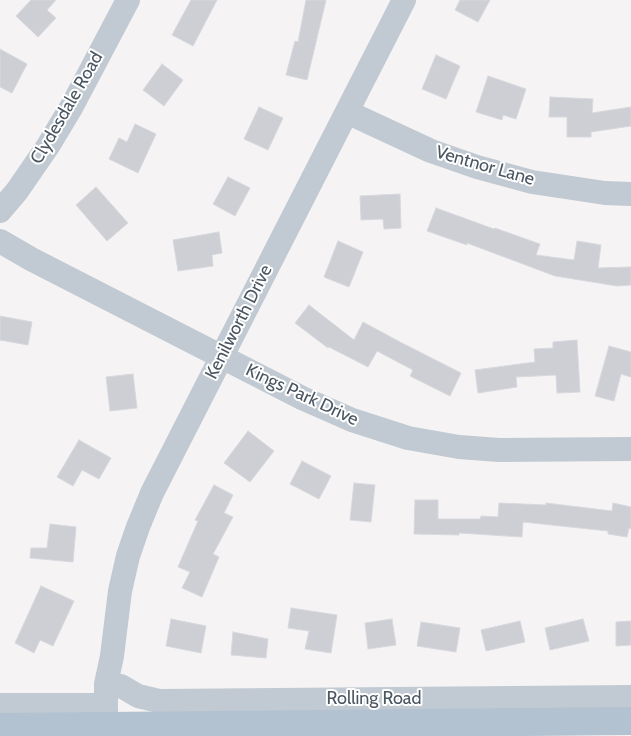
<!DOCTYPE html>
<html>
<head>
<meta charset="utf-8">
<style>
  body { margin:0 }
  canvas { display:block; background:#f5f3f3 }
</style>
</head>
<body>
<canvas width="631" height="736"></canvas>
<script>
const c = document.querySelector('canvas').getContext('2d');
c.lineJoin = 'round';
function fill(path, color) {
  c.fillStyle = color;
  c.fill(path, 'evenodd');
}
function shape(rows) {
  const path = new Path2D();
  for (const r of rows) {
    path.moveTo(r[0], r[1]);
    for (let i = 2; i < r.length; i += 2) path.lineTo(r[i], r[i + 1]);
  }
  return path;
}
function stroke(path, color, width, dash) {
  c.strokeStyle = color;
  c.lineWidth = width;
  c.lineCap = dash ? 'butt' : 'round';
  c.setLineDash(dash || []);
  c.stroke(path);
}
function label(font, color, halo, rows, align = 'center') {
  c.font = font + ' Cabin,sans-serif';
  c.lineWidth = 4;
  c.setLineDash([]);
  c.textBaseline = 'middle';
  c.strokeStyle = halo;
  c.fillStyle = color;
  for (const [text, x, y, turn = 0] of rows) {
    c.save();
    c.translate(x, y);
    c.rotate((+turn || 0) * Math.PI / 180);
    c.textAlign = isNaN(turn) ? turn : align;
    if (halo) c.strokeText(text, 0, 0);
    c.fillText(text, 0, 0);
    c.restore();
  }
}
const building = shape([
  [31,0,56,0,47,10,56,18,38,37,16,16,31,0],
  [191,0,217,0,193,46,172,35,191,0],
  [306,0,326,0,307,80,286,75,295,41,298,42,306,0],
  [460,0,490,0,478,22,455,10,460,0],
  [0,49,27,64,12,93,0,87,0,49],
  [436,55,460,66,446,99,422,89,436,55],
  [162,64,183,80,164,106,143,90,162,64],
  [488,76,526,89,516,119,503,115,502,120,476,112,488,76],
  [550,97,593,99,592,113,631,107,631,126,591,132,591,137,567,137,567,117,549,117,550,97],
  [259,107,283,118,268,150,244,139,259,107],
  [135,124,156,134,138,173,109,159,119,138,127,142,135,124],
  [228,177,250,188,235,216,213,204,228,177],
  [96,187,128,223,107,241,76,205,96,187],
  [400,194,401,228,384,229,383,219,361,220,360,196,400,194],
  [436,208,494,229,495,228,540,244,536,255,574,260,577,241,601,245,598,268,631,267,631,285,617,286,555,276,467,243,467,245,427,231,436,208],
  [219,232,222,253,212,255,213,266,178,271,173,240,219,232],
  [338,241,363,252,349,287,324,277,338,241],
  [309,305,354,340,363,322,402,343,461,373,450,396,410,376,413,370,377,351,368,367,329,347,328,348,295,323,309,305],
  [0,316,32,322,28,345,0,340,0,316],
  [577,340,580,392,557,393,556,375,516,377,517,387,478,393,475,370,535,362,534,349,553,348,553,342,577,340],
  [609,346,631,352,631,377,621,374,614,401,595,396,609,346],
  [133,374,137,408,110,411,106,377,133,374],
  [248,431,274,451,250,482,224,463,248,431],
  [79,440,111,458,99,479,82,470,73,486,57,477,79,440],
  [302,461,331,476,319,499,290,484,302,461],
  [354,483,375,485,371,522,350,520,354,483],
  [214,485,233,495,224,513,233,517,213,554,219,557,202,597,182,588,190,572,178,567,198,521,195,520,214,485],
  [415,500,438,500,438,519,480,519,481,516,498,517,499,503,546,505,546,503,612,511,613,503,631,507,631,529,629,528,627,537,608,534,608,531,523,522,522,537,459,533,459,535,414,534,415,500],
  [50,524,76,527,73,562,30,558,31,548,47,548,50,524],
  [41,586,74,601,53,646,40,640,34,653,15,643,41,586],
  [291,608,337,615,331,653,305,649,309,631,288,628,291,608],
  [171,619,206,626,201,653,166,646,171,619],
  [392,619,396,645,368,649,365,623,392,619],
  [583,619,589,641,550,650,545,628,583,619],
  [520,621,525,642,486,651,481,630,520,621],
  [631,621,631,645,616,646,616,622,631,621],
  [421,622,460,628,456,652,417,646,421,622],
  [233,632,268,639,266,658,231,655,233,632]
]);
fill(building, '#cdcfd5');
stroke(building, '#d7d9de', 1);
stroke(shape([
  [347,112,431,151,477,167,532,182,605,193,631,194],
  [0,211,17,191,48,146,72,106,128,0],
  [0,241,31,259,302,398,352,420,408,438,459,447,499,450,631,449],
  [121,686,138,696,159,701,631,697],
  [0,705,106,705],
  [109,736,106,726,106,684,112,656,120,591,128,556,138,527,152,493,404,0]
]), '#c1cad2', 24);
stroke(shape([
  [0,727,631,721]
]), '#b3c2d1', 28);
label('18px', '#4a5661', '#fff', [
  ["Clydesdale Road",67,108,-60],
  ["Ventnor Lane",485,166,16],
  ["Kenilworth Drive",239,322,-63],
  ["Kings Park Drive",302,395,25],
  ["Rolling Road",374,699]
]);
</script>
</body>
</html>
